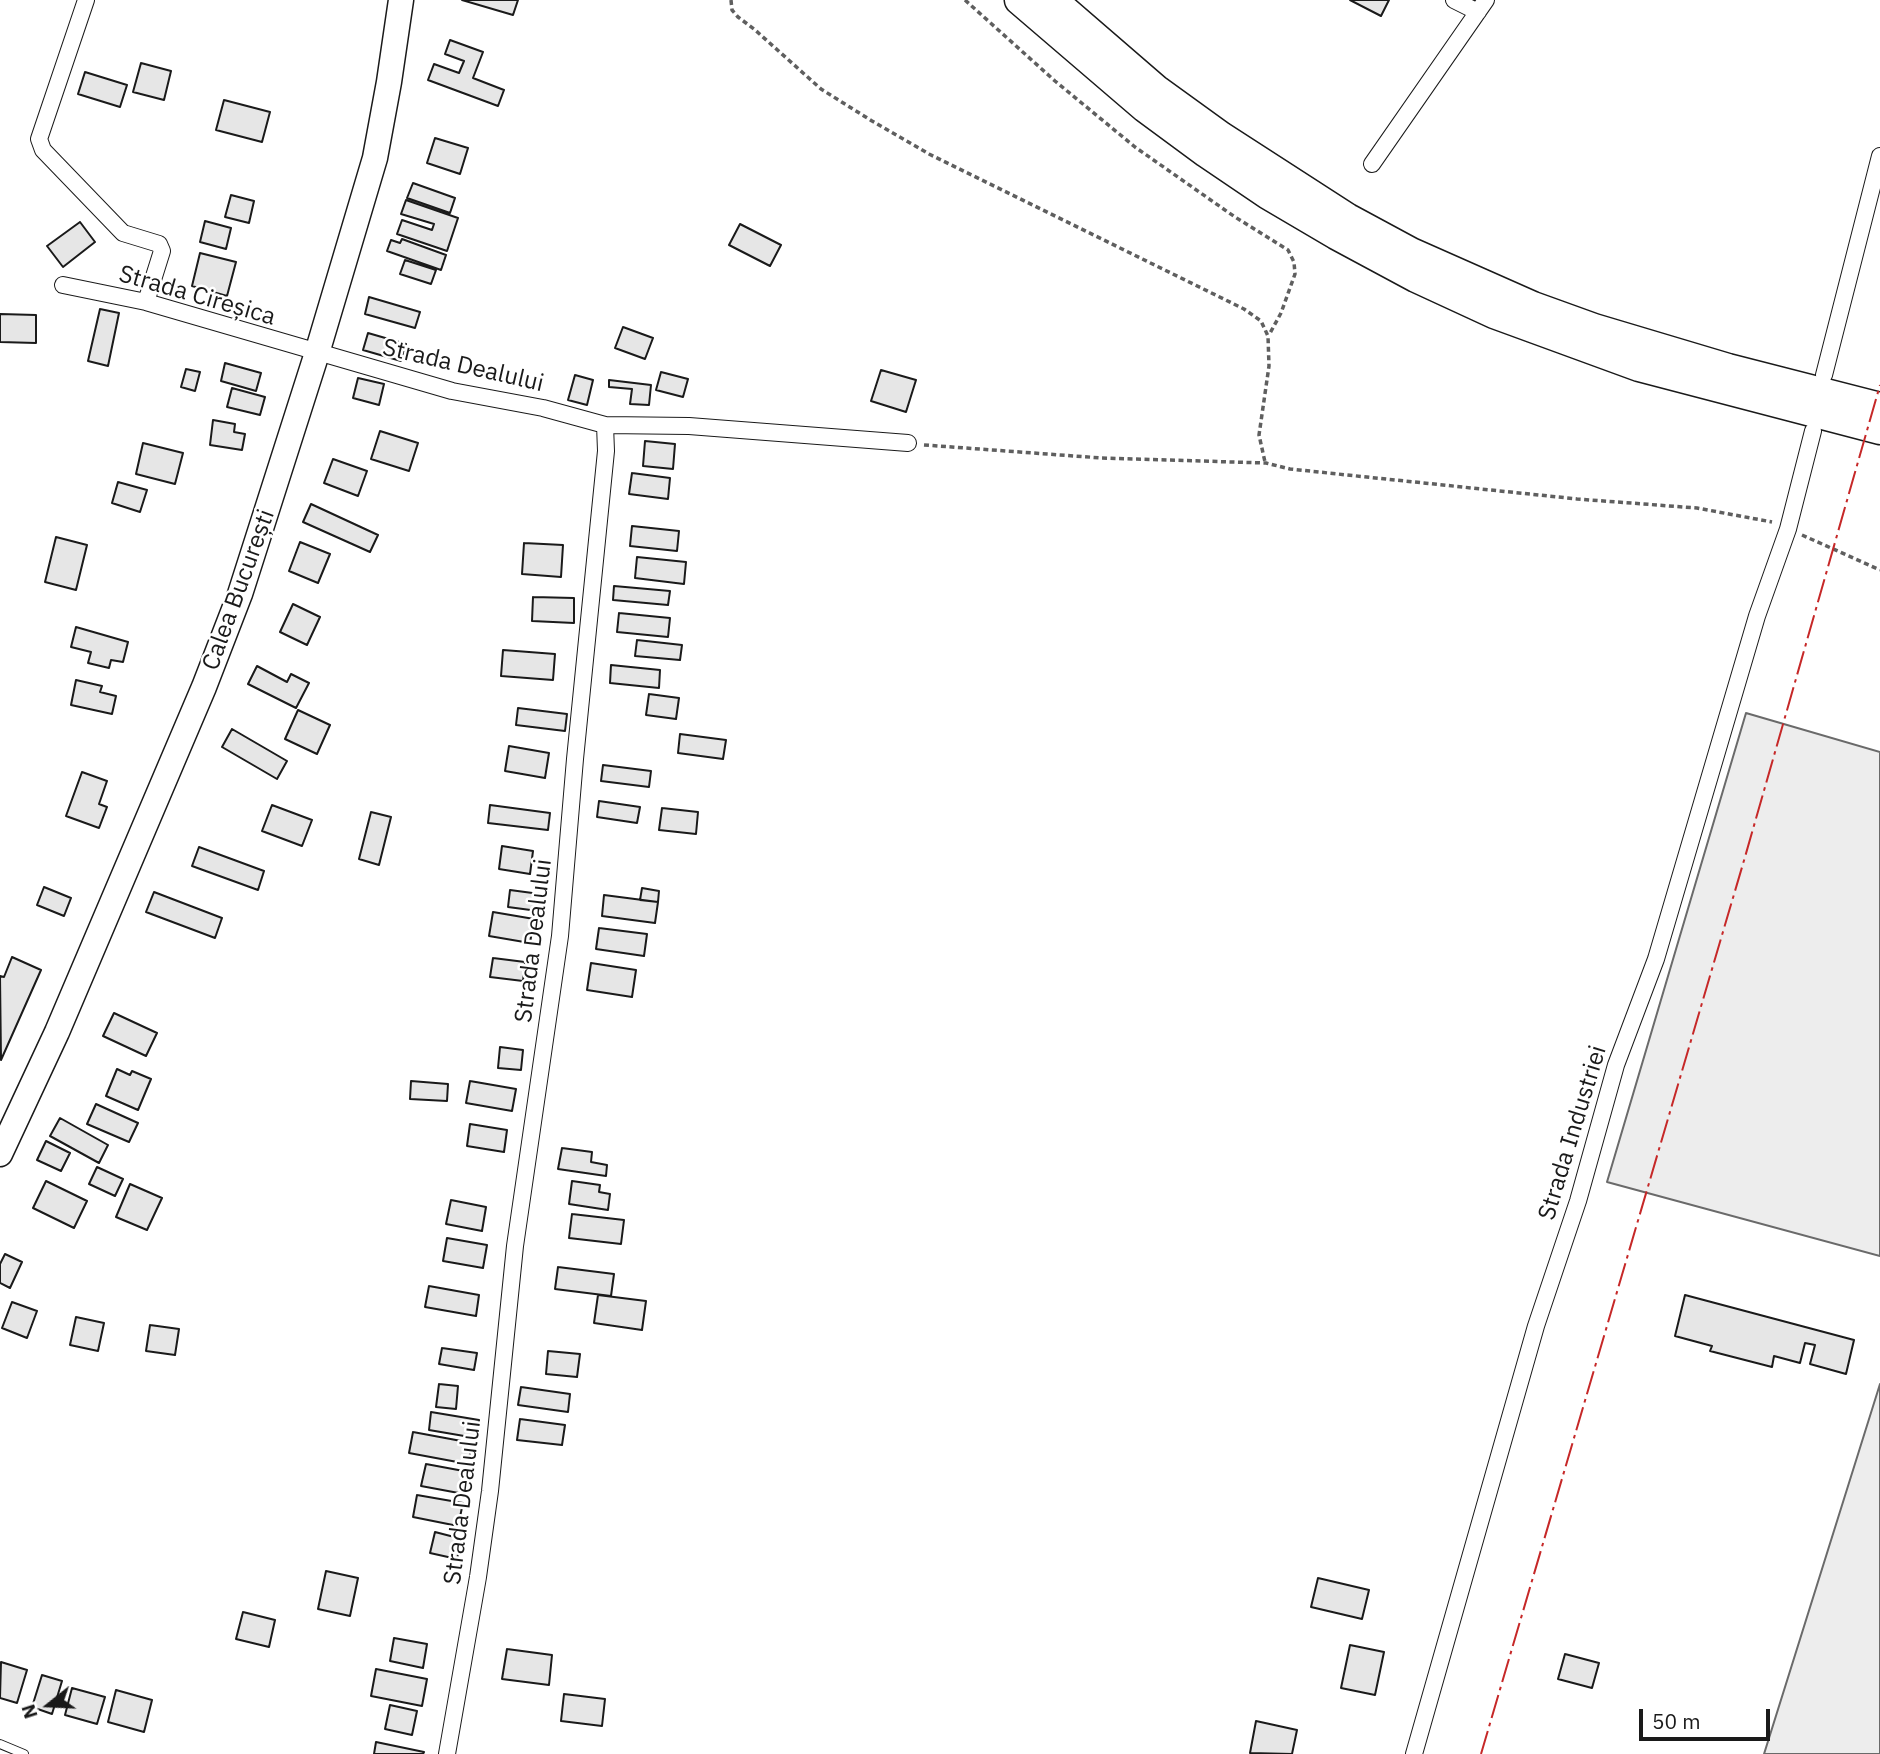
<!DOCTYPE html>
<html>
<head>
<meta charset="utf-8">
<style>
  body { margin:0 }
  #map { position:relative; width:1880px; height:1754px; overflow:hidden; background:#fff; font-family:"IBM Plex Sans",sans-serif }
  canvas { display:block }
  .north { position:absolute; left:14px; top:1670px; width:70px; height:70px; -webkit-text-stroke:5px #fff; paint-order:stroke; rotate:252deg; font-size:19px; font-weight:700; line-height:28px; text-align:center; color:#1a1a1a }
  .north::after { content:''; display:block; margin:auto; width:24px; height:32px; background:#1a1a1a; clip-path:polygon(50% 0,100% 100%,50% 72%,0 100%) }
  .scale { position:absolute; left:1639px; top:1709px; width:131px; height:32px; box-sizing:border-box; border:4px solid #1a1a1a; border-top:0; padding-left:9px; font-size:21px; line-height:24px; white-space:nowrap; color:#1a1a1a; -webkit-text-stroke:5px #fff; paint-order:stroke }
</style>
</head>
<body>
<div id="map">
<canvas width="1880" height="1754"></canvas>
<div class="north">N</div>
<div class="scale">50 m</div>
</div>
<script>
const c = document.querySelector('canvas').getContext('2d');
c.lineJoin = 'round';
function fill(path, color) {
  c.fillStyle = color;
  c.fill(path, 'evenodd');
}
function shape(rows) {
  const path = new Path2D();
  for (const r of rows) {
    path.moveTo(r[0], r[1]);
    for (let i = 2; i < r.length; i += 2) path.lineTo(r[i], r[i + 1]);
  }
  return path;
}
function stroke(path, color, width, dash) {
  c.strokeStyle = color;
  c.lineWidth = width;
  c.lineCap = dash ? 'butt' : 'round';
  c.setLineDash(dash || []);
  c.stroke(path);
}
function label(font, color, halo, rows, align = 'center') {
  c.font = font + ' "IBM Plex Sans",sans-serif';
  c.lineWidth = 5;
  c.setLineDash([]);
  c.textBaseline = 'middle';
  c.strokeStyle = halo;
  c.fillStyle = color;
  for (const [text, x, y, turn = 0] of rows) {
    c.save();
    c.translate(x, y);
    c.rotate((+turn || 0) * Math.PI / 180);
    c.textAlign = isNaN(turn) ? turn : align;
    if (halo) c.strokeText(text, 0, 0);
    c.fillText(text, 0, 0);
    c.restore();
  }
}
const built = shape([
  [1746,713,1880,752,1880,1256,1607,1182,1746,713],
  [1880,1384,1880,1754,1764,1754,1880,1384]
]);
fill(built, '#ededed');
stroke(built, '#6a6a6a', 2);
const building = shape([
  [462,0,518,0,513,15,462,0],
  [1350,0,1389,0,1381,16,1350,0],
  [450,40,483,52,473,78,504,90,498,106,428,80,434,64,459,73,464,61,445,54,450,40],
  [141,63,171,71,164,100,133,92,141,63],
  [85,72,127,85,120,107,78,94,85,72],
  [224,100,270,112,262,142,216,130,224,100],
  [435,138,468,148,460,174,427,163,435,138],
  [413,183,455,198,450,213,407,198,413,183],
  [231,195,254,201,249,223,225,217,231,195],
  [406,200,458,218,447,251,397,234,402,220,432,230,434,224,401,214,406,200],
  [205,221,231,228,226,249,200,242,205,221],
  [80,222,95,242,63,267,47,246,80,222],
  [740,224,781,245,770,266,729,245,740,224],
  [402,239,446,255,441,270,387,251,391,240,400,243,402,239],
  [200,253,236,262,227,296,192,286,200,253],
  [405,260,436,270,431,284,400,274,405,260],
  [369,297,420,312,415,328,365,314,369,297],
  [100,309,119,313,108,366,88,361,100,309],
  [0,314,36,315,36,343,0,342,0,314],
  [623,327,653,338,645,359,615,348,623,327],
  [368,333,406,344,401,361,363,350,368,333],
  [225,363,261,373,256,391,221,381,225,363],
  [186,369,200,372,195,391,181,387,186,369],
  [881,370,916,380,906,412,871,401,881,370],
  [661,372,688,379,683,397,656,390,661,372],
  [575,375,593,380,587,405,568,400,575,375],
  [358,378,384,384,379,405,353,398,358,378],
  [609,380,651,385,649,405,630,404,632,389,609,387,609,380],
  [232,388,265,397,260,415,227,407,232,388],
  [213,420,235,424,234,432,245,434,242,450,210,445,213,420],
  [380,431,418,443,409,471,371,459,380,431],
  [645,441,675,444,673,469,643,466,645,441],
  [143,443,183,453,175,484,136,474,143,443],
  [333,459,367,471,358,496,324,483,333,459],
  [632,473,670,478,668,499,629,494,632,473],
  [118,482,147,490,140,512,112,503,118,482],
  [311,504,378,535,370,552,303,522,311,504],
  [632,526,679,531,677,551,630,546,632,526],
  [56,537,87,545,76,590,45,582,56,537],
  [300,542,330,554,318,583,289,571,300,542],
  [524,543,563,545,561,577,522,574,524,543],
  [637,557,686,562,684,584,635,578,637,557],
  [614,586,670,591,668,605,613,600,614,586],
  [533,597,574,598,574,623,532,621,533,597],
  [293,604,320,617,307,645,280,632,293,604],
  [619,613,670,618,668,637,617,632,619,613],
  [76,627,128,642,123,662,111,660,109,668,88,663,91,652,71,647,76,627],
  [637,640,682,645,680,660,635,656,637,640],
  [503,650,555,654,553,680,501,676,503,650],
  [611,665,660,670,659,688,610,683,611,665],
  [257,666,287,682,291,674,309,683,296,708,248,684,257,666],
  [76,680,102,686,100,692,116,696,112,714,71,705,76,680],
  [649,694,679,698,676,719,646,715,649,694],
  [518,708,567,714,565,731,516,725,518,708],
  [298,710,330,725,317,754,285,739,298,710],
  [232,729,287,761,277,779,222,747,232,729],
  [680,734,726,740,723,759,678,753,680,734],
  [509,746,549,753,545,778,505,771,509,746],
  [603,765,651,771,649,787,601,781,603,765],
  [82,772,107,781,99,804,107,807,99,828,66,816,82,772],
  [599,801,640,807,637,823,597,817,599,801],
  [272,805,312,820,302,846,262,831,272,805],
  [490,805,550,813,548,830,488,823,490,805],
  [662,808,698,812,696,834,659,830,662,808],
  [371,812,391,817,379,865,359,859,371,812],
  [502,846,533,851,530,874,499,869,502,846],
  [199,847,264,871,258,890,192,866,199,847],
  [44,887,71,898,64,916,37,905,44,887],
  [642,888,659,891,658,902,640,900,642,888],
  [510,890,540,894,538,911,508,907,510,890],
  [154,892,222,918,215,938,146,912,154,892],
  [604,895,658,902,655,923,602,916,604,895],
  [493,912,534,919,530,943,489,936,493,912],
  [599,928,647,934,644,956,596,949,599,928],
  [12,957,41,970,1,1060,0,976,4,977,12,957],
  [493,958,525,962,523,981,490,977,493,958],
  [591,963,636,970,632,997,587,990,591,963],
  [114,1013,157,1033,146,1056,103,1036,114,1013],
  [500,1047,523,1050,521,1070,498,1068,500,1047],
  [117,1069,130,1075,132,1071,151,1079,138,1110,106,1096,117,1069],
  [411,1081,448,1084,447,1101,410,1099,411,1081],
  [470,1081,516,1089,512,1111,466,1103,470,1081],
  [96,1104,138,1123,129,1142,87,1124,96,1104],
  [60,1118,108,1145,99,1163,50,1136,60,1118],
  [470,1124,507,1130,504,1152,467,1146,470,1124],
  [46,1141,70,1153,61,1171,37,1160,46,1141],
  [562,1148,592,1152,591,1162,607,1165,606,1176,558,1169,562,1148],
  [97,1167,123,1179,115,1196,89,1184,97,1167],
  [46,1181,87,1201,74,1228,33,1208,46,1181],
  [572,1181,600,1185,599,1192,610,1194,608,1210,569,1204,572,1181],
  [130,1184,162,1198,147,1230,116,1217,130,1184],
  [451,1200,486,1207,482,1231,446,1224,451,1200],
  [572,1214,624,1220,621,1244,569,1238,572,1214],
  [447,1238,487,1245,483,1268,443,1261,447,1238],
  [5,1254,22,1262,10,1288,0,1283,0,1264,5,1254],
  [558,1267,614,1274,611,1296,555,1289,558,1267],
  [429,1286,479,1295,476,1316,425,1307,429,1286],
  [598,1295,646,1301,642,1330,594,1323,598,1295],
  [1685,1295,1854,1340,1846,1374,1810,1364,1815,1345,1805,1343,1800,1363,1774,1356,1772,1367,1710,1351,1712,1346,1675,1336,1685,1295],
  [12,1302,37,1311,27,1338,2,1328,12,1302],
  [76,1317,104,1323,98,1351,70,1345,76,1317],
  [150,1325,179,1329,175,1355,146,1351,150,1325],
  [442,1348,477,1353,474,1370,439,1364,442,1348],
  [548,1351,580,1354,577,1377,546,1374,548,1351],
  [439,1384,458,1386,456,1409,436,1407,439,1384],
  [521,1387,570,1394,568,1412,518,1405,521,1387],
  [431,1412,479,1420,476,1438,429,1430,431,1412],
  [520,1419,565,1425,562,1445,517,1440,520,1419],
  [413,1432,472,1443,468,1464,409,1453,413,1432],
  [426,1464,469,1472,464,1494,421,1486,426,1464],
  [417,1495,463,1503,458,1526,413,1517,417,1495],
  [435,1532,462,1539,457,1559,430,1553,435,1532],
  [326,1571,358,1578,350,1616,318,1609,326,1571],
  [1318,1578,1369,1590,1362,1619,1311,1607,1318,1578],
  [243,1612,275,1620,269,1647,236,1639,243,1612],
  [394,1638,427,1644,423,1668,390,1661,394,1638],
  [1350,1645,1384,1652,1375,1695,1341,1688,1350,1645],
  [507,1649,552,1655,549,1685,502,1679,507,1649],
  [1565,1654,1599,1663,1592,1688,1558,1679,1565,1654],
  [1,1662,27,1670,17,1703,0,1698,1,1662],
  [376,1669,427,1679,422,1706,371,1696,376,1669],
  [42,1675,62,1681,52,1714,32,1707,42,1675],
  [72,1688,105,1697,97,1724,65,1715,72,1688],
  [116,1690,152,1700,144,1732,108,1722,116,1690],
  [564,1694,605,1699,602,1726,561,1721,564,1694],
  [390,1705,417,1711,412,1735,385,1729,390,1705],
  [1256,1721,1297,1730,1292,1754,1250,1753,1256,1721],
  [376,1742,424,1752,423,1754,374,1754,376,1742]
]);
fill(building, '#e6e6e6');
stroke(building, '#1a1a1a', 2);
const lane = shape([
  [0,1744,24,1754]
]);
const street = shape([
  [86,0,39,139,43,150,123,233,159,244,162,251,146,302],
  [1454,0,1478,12],
  [1372,164,1486,0],
  [63,285,146,302,452,391,543,408,605,425,689,426,908,443],
  [1824,375,1880,156],
  [447,1754,478,1577,490,1491,515,1246,560,936,575,759,606,451,605,425],
  [1414,1754,1536,1326,1578,1201,1616,1065,1656,959,1757,616,1788,529,1813,431]
]);
const primary = shape([
  [0,1154,57,1032,204,687,240,594,317,353,375,158,389,82,401,0]
]);
const highway = shape([
  [1019,0,1145,108,1206,153,1268,195,1336,235,1416,278,1494,314,1639,367,1880,430],
  [1053,0,1156,89,1221,136,1348,218,1411,252,1533,306,1594,328,1728,368,1880,407]
]);
stroke(lane, '#1a1a1a', 10);
stroke(street, '#1a1a1a', 18);
stroke(primary, '#1a1a1a', 27);
stroke(highway, '#1a1a1a', 31);
stroke(shape([
  [731,0,732,10,738,17,754,29,821,89,872,121,929,154,1244,309,1261,321,1268,336,1269,366,1259,435,1265,462],
  [965,0,1055,81,1135,147,1235,217,1288,250,1294,262,1295,274,1281,313,1269,335],
  [924,445,1102,458,1266,463,1290,469,1577,499,1697,508,1772,522],
  [1802,535,1880,570]
]), '#5f5f5f', 3.5, [5, 3.5]);
stroke(lane, '#fff', 8);
stroke(street, '#fff', 16);
stroke(primary, '#fff', 24);
stroke(highway, '#fff', 28);
stroke(shape([
  [1481,1754,1745,857,1880,385]
]), '#c62828', 2, [24, 5, 3.5, 5]);
label('24px', '#1a1a1a', '#fff', [
  ["Strada Cireșica",197,296,16],
  ["Strada Dealului",463,366,13],
  ["Calea București",239,590,-70],
  ["Strada Dealului",534,941,-83],
  ["Strada Industriei",1573,1133,-73],
  ["Strada Dealului",463,1503,-83]
]);
</script>
</body>
</html>
